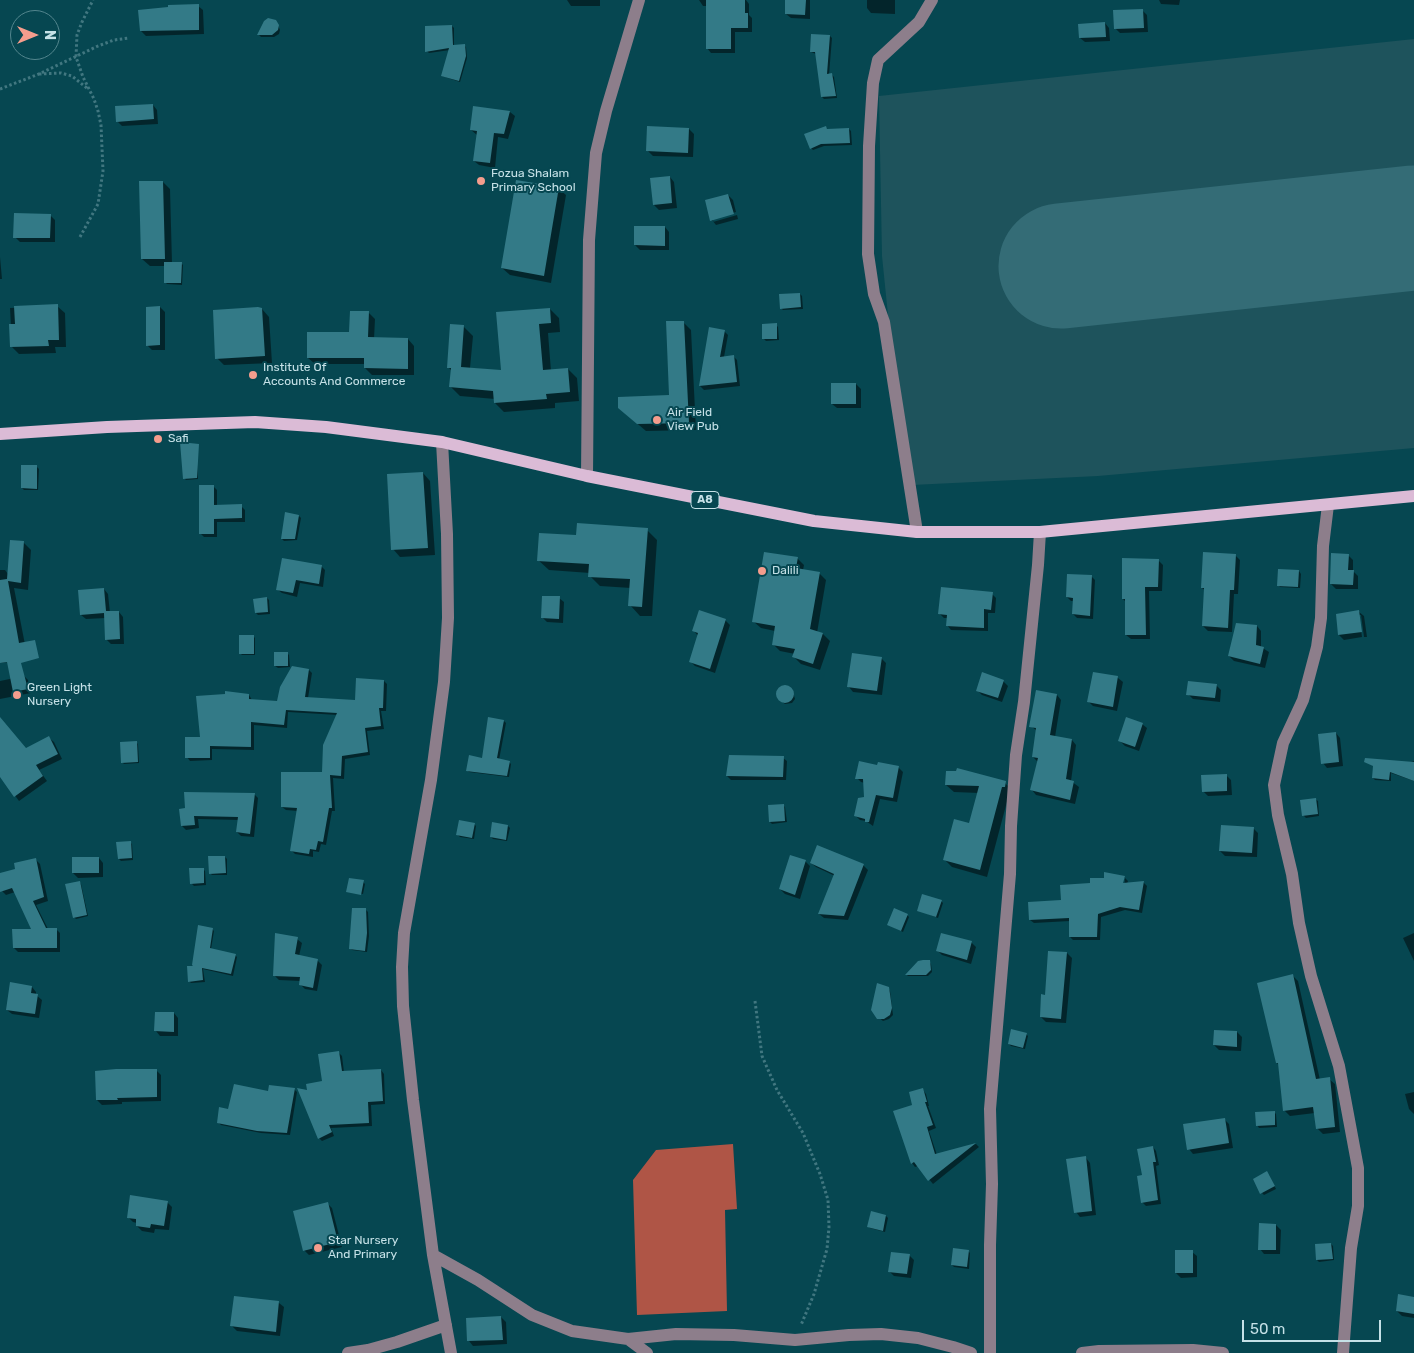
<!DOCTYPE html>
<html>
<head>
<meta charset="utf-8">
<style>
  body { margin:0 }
  #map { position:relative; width:1414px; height:1353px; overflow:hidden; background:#064751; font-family:Rubik,sans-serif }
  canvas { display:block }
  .north { position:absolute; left:10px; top:10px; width:50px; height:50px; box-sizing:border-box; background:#064751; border:1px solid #52858d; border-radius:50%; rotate:90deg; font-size:14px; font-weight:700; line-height:20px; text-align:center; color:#c5e1e7 }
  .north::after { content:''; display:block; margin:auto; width:18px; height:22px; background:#f49d8d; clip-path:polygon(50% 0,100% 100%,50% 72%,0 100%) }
  .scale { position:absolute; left:1242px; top:1320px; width:139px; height:22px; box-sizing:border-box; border:2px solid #c5e1e7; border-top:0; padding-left:6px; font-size:15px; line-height:18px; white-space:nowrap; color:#c5e1e7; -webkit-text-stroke:4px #064751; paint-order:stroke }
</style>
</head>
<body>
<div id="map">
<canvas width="1414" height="1353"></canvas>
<div class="north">N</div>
<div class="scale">50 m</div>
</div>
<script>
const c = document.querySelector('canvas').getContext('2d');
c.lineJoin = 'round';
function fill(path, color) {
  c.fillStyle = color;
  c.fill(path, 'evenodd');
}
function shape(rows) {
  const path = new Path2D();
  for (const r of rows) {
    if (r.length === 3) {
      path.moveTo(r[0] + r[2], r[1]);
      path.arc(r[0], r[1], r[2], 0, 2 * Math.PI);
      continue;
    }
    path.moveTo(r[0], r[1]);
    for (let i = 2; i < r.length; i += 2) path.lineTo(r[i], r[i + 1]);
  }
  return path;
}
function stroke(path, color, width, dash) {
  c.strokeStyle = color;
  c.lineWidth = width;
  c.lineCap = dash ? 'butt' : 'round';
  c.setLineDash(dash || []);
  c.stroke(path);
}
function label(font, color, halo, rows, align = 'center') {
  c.font = font + ' Rubik,sans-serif';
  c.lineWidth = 4;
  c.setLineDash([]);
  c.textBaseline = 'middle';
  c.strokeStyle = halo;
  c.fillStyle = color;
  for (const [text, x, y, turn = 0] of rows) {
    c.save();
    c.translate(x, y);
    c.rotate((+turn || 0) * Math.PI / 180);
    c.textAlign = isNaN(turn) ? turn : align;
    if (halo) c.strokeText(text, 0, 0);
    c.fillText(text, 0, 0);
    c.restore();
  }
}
fill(shape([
  [1414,39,1414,448,1098,476,912,485,894,374,882,256,879,96]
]), '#1e535c');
fill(shape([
  [733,1144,737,1209,725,1210,727,1311,637,1315,633,1180,656,1150]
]), '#af5546');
fill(shape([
  [567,0,600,0,600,6,571,6],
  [699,0,746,0,749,4,749,15,752,18,752,32,735,32,735,53,711,53,707,48,707,6,703,6],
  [786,0,810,0,810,19,791,18,786,14],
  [867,0,895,0,895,14,871,13,867,8],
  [1159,0,1180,0,1179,5,1161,4],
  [198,6,203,10,204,34,146,36,141,31],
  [1142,10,1147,15,1148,32,1120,33,1115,28],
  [277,23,280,30,279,34,274,37,261,37,259,35],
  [1105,23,1109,28,1110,41,1085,42,1080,38],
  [452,26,454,28,454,46,464,45,466,47,467,58,460,82,442,76,450,50,429,53,427,51],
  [830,36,832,38,829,75,832,75,834,77,837,98,824,99,822,97,816,54,811,52],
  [153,105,157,110,158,124,122,126,118,122],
  [474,108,510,112,515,116,508,139,498,137,495,168,479,165,474,161,477,135,471,130],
  [826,128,828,130,849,129,851,131,852,145,824,146,813,150,811,148],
  [689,129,694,134,693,157,653,156,648,151],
  [670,177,674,182,677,208,659,210,654,205],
  [163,182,170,189,172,263,181,263,183,265,182,285,167,284,165,282,166,266,150,266,142,259],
  [558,188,566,195,551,283,510,275,502,268],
  [728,195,733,200,736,212,713,219,713,222,737,215,738,219,716,225,712,220],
  [50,215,55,220,55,242,20,242,15,237],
  [665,227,669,232,669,250,640,250,635,245],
  [0,257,2,279,0,279],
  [800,294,802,296,803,309,783,310,781,308],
  [57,306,65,313,66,347,55,347,56,353,19,354,12,347,10,308],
  [160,307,165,312,165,350,152,350,147,345],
  [262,309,269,317,272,363,224,365,217,358],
  [550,309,559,318,560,332,548,333,551,371,568,369,577,378,579,401,555,403,555,408,504,412,495,403,495,399,460,396,451,387,452,371,448,367,463,326,473,336,470,368,502,371],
  [368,312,375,319,374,339,408,339,414,346,414,375,372,375,365,368,365,364,315,364,308,358,351,334],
  [683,322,691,330,696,430,646,431,619,408,671,396],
  [776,325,778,327,779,340,766,341,764,339],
  [710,329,724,331,728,335,724,357,733,356,737,360,740,386,704,390,700,386],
  [856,384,861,389,861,408,837,408,832,404],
  [196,447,198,479,186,480,184,478],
  [37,467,39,469,38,490,24,490,22,488],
  [423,473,430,481,435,555,400,557,393,549],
  [213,486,217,490,217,506,241,506,245,510,245,522,217,522,217,537,204,537,200,533],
  [299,516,301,518,297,540,284,541,282,539],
  [647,530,657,540,652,616,640,616,630,605,631,588,600,586,590,576,590,573,549,570,538,560,577,536],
  [23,542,31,550,28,590,14,588,28,660,0,663,0,570,5,570,8,574],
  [1235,555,1240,560,1238,594,1234,594,1232,632,1208,631,1203,626,1206,591,1202,588],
  [1348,555,1353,560,1353,571,1358,576,1358,589,1336,589,1331,584],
  [797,558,804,565,803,570,819,573,826,580,817,633,823,634,830,641,820,670,801,664,794,657,795,654,780,651,773,644,775,631,761,628,754,622],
  [1158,560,1163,565,1162,591,1149,591,1150,639,1131,639,1126,635,1126,602,1123,599],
  [321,566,325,570,323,587,300,583,297,597,282,593,278,590],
  [1299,571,1301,574,1300,588,1280,587,1278,585],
  [1091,576,1095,580,1093,619,1077,618,1073,614,1074,601,1071,601,1067,597],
  [104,589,108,594,110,613,119,612,123,617,124,644,111,644,106,639,106,618,86,619,81,615],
  [992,594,996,598,995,613,988,613,988,631,951,630,947,625,948,618,944,618,939,613],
  [267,598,269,600,270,614,258,615,256,613],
  [559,598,564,602,563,623,547,622,542,617],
  [1359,612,1364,616,1367,637,1364,637,1361,615,1359,615,1362,637,1344,640,1339,635,1337,615],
  [725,620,730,625,715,673,695,666,690,661,698,636,694,631],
  [1257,626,1261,631,1261,647,1269,652,1265,668,1234,661,1229,656],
  [253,636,255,638,255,655,242,655,240,653],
  [287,653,289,655,290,667,278,668,275,666],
  [881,658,886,663,882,695,853,692,849,687],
  [309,670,312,673,308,698,356,701,384,681,387,684,386,711,381,711,384,729,367,731,370,755,345,759,344,779,333,778,335,811,332,811,326,845,321,844,319,852,313,851,313,857,295,854,291,850,298,811,286,810,282,807,323,773,338,715,288,712,287,728,254,725,254,750,212,749,212,760,190,761,187,757,201,738,249,695,252,700,278,703],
  [1094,673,1118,678,1123,682,1117,711,1093,706,1088,701],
  [24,676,28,680,31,693,0,699,0,681],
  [1003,681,1008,686,1002,702,982,695,977,690],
  [1216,685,1221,690,1220,702,1193,699,1188,694],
  [784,686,793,692,795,699,792,703,785,704,778,698,777,693,780,688],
  [1057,695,1061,700,1055,737,1072,740,1076,745,1071,781,1079,787,1075,804,1036,795,1032,790,1038,762,1033,757,1037,731,1031,726],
  [504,721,506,723,499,760,509,762,511,764,509,777,469,772,467,770,483,759],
  [1142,724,1147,728,1139,751,1125,746,1120,741],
  [0,732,26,749,49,738,54,742,62,759,39,770,47,781,19,801,0,775],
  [1336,733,1340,738,1343,766,1327,768,1323,763],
  [136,742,138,744,139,763,124,764,122,762],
  [783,758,787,761,786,780,731,780,727,776],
  [1414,761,1414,781,1391,773,1391,781,1375,780,1373,778,1374,766,1366,762,1408,763],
  [878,767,898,767,903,772,897,802,880,799,873,826,866,821,860,820,855,815,865,798,865,783,861,782,857,778],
  [1226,775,1231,780,1232,795,1208,796,1203,791],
  [1005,783,1012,790,1009,794,987,877,952,867,945,860,970,825,979,793,954,792,946,785],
  [254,794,258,798,254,837,241,836,237,832,239,820,198,819,199,828,186,830,182,826,180,810],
  [1315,799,1318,801,1319,816,1306,818,1304,816,1301,801],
  [783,805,785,807,787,822,772,824,770,822],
  [474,824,476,826,474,839,460,837,458,835],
  [508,826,510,828,507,841,493,839,491,837],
  [1253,828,1258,833,1257,857,1225,856,1220,851],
  [130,842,132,844,133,860,121,861,119,859],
  [225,857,227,859,227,875,212,875,210,873],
  [99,858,103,863,103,877,78,878,73,873],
  [36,860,40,864,48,901,36,905,48,929,56,929,60,933,60,952,18,952,14,948,33,930,15,892,6,895,2,891,0,875,17,870],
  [805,861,810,866,800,899,785,894,780,889],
  [811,863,863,865,868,870,848,920,824,918,819,914,835,876,816,867],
  [203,869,205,871,206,885,194,886,192,884],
  [1124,877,1125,878,1123,878,1121,889,1124,889,1125,878,1128,881,1127,884,1143,882,1147,886,1142,913,1125,910,1101,917,1100,940,1073,940,1070,937,1070,921,1034,923,1030,920,1091,885],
  [79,882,81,884,88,916,76,919,74,917],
  [363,882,365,884,363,894,348,891],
  [941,901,943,903,938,918,918,910],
  [366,910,368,912,369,936,367,952,352,950,350,948],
  [907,915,909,917,903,932,891,926],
  [212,929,214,931,211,949,235,955,237,957,233,976,203,969,205,982,191,983,189,981,195,967],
  [1414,933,1414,961,1403,938],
  [297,939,302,943,299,956,317,960,322,965,317,991,305,989,300,984,301,981,279,980,274,975],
  [971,942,976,947,971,964,942,955,937,950],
  [1067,953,1072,958,1066,1023,1046,1022,1041,1017,1046,996],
  [929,962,931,964,932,972,928,976,908,976,907,975],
  [1293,976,1298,981,1320,1080,1329,1079,1335,1084,1340,1132,1323,1134,1317,1128,1315,1113,1290,1116,1284,1110,1279,1065,1277,1063],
  [32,987,36,992,36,995,42,1000,39,1018,12,1014,7,1010],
  [888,988,890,991,893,1015,889,1019,883,1021,876,1015],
  [174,1013,178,1018,178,1036,160,1036,156,1031],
  [1237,1032,1242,1037,1241,1051,1219,1050,1214,1045],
  [1026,1034,1028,1036,1025,1049,1011,1046,1009,1044],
  [338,1052,342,1056,344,1072,381,1070,384,1074,385,1104,371,1105,372,1126,331,1128,334,1136,322,1141,319,1138,324,1082],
  [156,1070,161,1075,161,1101,122,1102,122,1104,102,1105,97,1100],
  [294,1089,297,1092,290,1135,261,1133,221,1125,218,1122,229,1110],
  [923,1090,926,1094,929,1106,928,1106,936,1128,929,1131,937,1155,976,1144,979,1147,933,1184,918,1166,915,1167,912,1163,914,1105],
  [1414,1092,1414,1114,1409,1109,1405,1094],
  [1274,1112,1276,1114,1277,1127,1259,1128,1257,1125],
  [1224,1119,1229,1124,1233,1148,1193,1154,1189,1149],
  [1153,1147,1156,1151,1159,1165,1156,1166,1161,1204,1146,1206,1142,1202,1144,1176],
  [1086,1158,1090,1163,1096,1215,1080,1217,1076,1212],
  [1269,1175,1276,1189,1264,1195,1262,1193],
  [167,1202,172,1207,169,1230,155,1229,154,1233,142,1231,137,1226,137,1223,133,1222,128,1217],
  [327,1203,332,1208,342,1247,309,1255,304,1250],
  [871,1213,886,1216,888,1218,885,1232,870,1228,868,1226],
  [1276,1225,1281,1230,1280,1254,1264,1254,1260,1249],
  [1331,1244,1333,1246,1334,1260,1319,1262,1317,1260],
  [968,1251,970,1253,969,1269,954,1267,952,1265],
  [1192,1252,1197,1256,1197,1277,1181,1278,1176,1273],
  [909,1255,914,1260,911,1278,894,1276,889,1271],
  [236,1297,279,1303,284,1307,280,1336,237,1331,232,1326],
  [1414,1298,1414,1318,1402,1316,1397,1311],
  [501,1317,506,1322,507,1344,473,1346,469,1341]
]), '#0007');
stroke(shape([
  [1061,266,1414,228]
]), '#346c76', 125);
fill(shape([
  [706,0,745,0,745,13,748,13,748,28,731,28,731,49,706,49],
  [785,0,806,0,805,15,785,14],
  [199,4,199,30,140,31,138,10,168,7,168,5],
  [1143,9,1144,28,1114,29,1113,10],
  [268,18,276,20,279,25,278,30,272,35,257,35,264,21],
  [1105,22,1106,37,1079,38,1078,24],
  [452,25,453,45,465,44,466,56,459,81,441,76,449,48,425,52,425,26],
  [811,34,830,35,827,74,832,73,836,96,821,97,815,52,810,52],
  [153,104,154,119,116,122,115,106],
  [473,106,510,111,504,134,494,133,490,163,473,161,477,131,470,130],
  [647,126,689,128,688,153,646,151],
  [826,126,827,129,849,128,850,143,821,144,810,149,804,134],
  [670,176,672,203,653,205,650,178],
  [516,180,559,187,544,276,501,268],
  [139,181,163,181,165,259,141,259],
  [728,194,734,214,710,221,705,200],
  [14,213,51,214,50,238,13,238],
  [634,226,665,226,665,246,634,245],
  [164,262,182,262,181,283,164,283],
  [800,293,801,307,780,309,779,294],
  [58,304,59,340,48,340,49,346,10,347,9,324,15,324,14,306],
  [160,306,160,345,146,346,146,307],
  [258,307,262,308,265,356,215,359,213,310],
  [550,308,551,323,539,324,543,370,568,368,570,392,546,394,547,399,494,403,493,391,449,387,451,368,447,368,450,324,464,325,461,367,501,370,496,312],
  [350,311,369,311,368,337,408,338,408,369,364,368,364,358,307,358,307,332,349,332],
  [666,321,684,321,689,423,637,424,618,408,618,397,669,395],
  [777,323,777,339,762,339,762,324],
  [709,327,725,330,720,357,734,355,737,382,699,386],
  [831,383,856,383,856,404,831,404],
  [180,442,199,444,197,478,183,479],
  [21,465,37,465,37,489,21,488],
  [423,472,428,548,391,550,387,474],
  [199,485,214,485,214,505,242,504,242,518,214,519,214,534,199,534],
  [285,512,299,515,295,539,281,539],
  [577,523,648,528,642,607,628,606,630,579,588,577,589,564,537,561,539,533,576,535],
  [10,540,24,541,21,583,8,581,19,643,35,640,39,658,21,663,28,689,13,692,7,662,0,663,0,580,7,579],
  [764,552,798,557,796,568,820,572,810,629,823,633,813,664,792,657,795,649,772,645,775,626,752,622],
  [1203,552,1236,554,1234,590,1230,590,1228,628,1202,626,1204,588,1201,588],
  [1331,553,1349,554,1348,570,1354,570,1353,585,1330,584],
  [282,558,322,565,319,584,296,580,293,593,276,590],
  [1122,558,1159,559,1158,587,1145,587,1146,635,1125,635,1125,599,1122,599],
  [1278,569,1299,570,1298,587,1277,586],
  [1067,574,1092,575,1090,616,1072,614,1073,598,1066,597],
  [941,587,993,592,991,610,984,609,984,628,946,626,947,615,938,614],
  [104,588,106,611,119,611,120,639,105,640,104,613,80,615,78,590],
  [542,596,560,596,559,619,541,618],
  [267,597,268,612,255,613,253,599],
  [699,610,726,619,710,669,689,662,698,633,692,631],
  [1359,610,1362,632,1338,635,1336,614],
  [1236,623,1257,625,1256,645,1264,647,1260,664,1228,656],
  [239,635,254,635,254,654,239,654],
  [274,652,288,652,288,666,274,666],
  [852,653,882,657,877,691,847,687],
  [292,666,309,669,305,697,355,700,356,678,384,680,383,708,379,708,381,726,365,728,368,752,342,756,341,776,330,775,332,808,329,808,323,842,318,841,316,850,310,849,309,854,290,851,297,808,281,807,281,772,322,772,323,745,337,713,286,710,284,725,251,722,251,747,210,746,210,758,185,758,185,737,200,737,196,696,225,694,225,691,249,694,249,699,277,701,280,687],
  [982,672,1004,680,998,698,976,691],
  [1093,672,1118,676,1113,707,1087,702],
  [1188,681,1217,684,1215,698,1186,695],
  [785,694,9],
  [1036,690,1057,694,1050,735,1072,739,1066,779,1074,781,1070,800,1030,790,1038,758,1032,757,1036,728,1029,727],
  [0,717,26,748,49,736,58,754,36,765,43,776,14,797,0,777],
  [488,717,504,720,497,758,510,761,507,776,466,771,469,755,482,758],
  [1126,717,1143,723,1135,747,1118,741],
  [1336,732,1339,762,1321,764,1318,734],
  [137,741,138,762,121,763,120,742],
  [729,755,784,756,783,777,726,776],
  [1365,758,1414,762,1414,781,1390,772,1389,780,1372,778,1373,766,1364,762],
  [859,761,877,765,878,762,899,766,893,798,876,795,869,822,865,822,865,819,854,816,858,798,864,797,863,779,855,779],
  [957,768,1006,781,1005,787,1002,787,980,870,943,860,954,819,969,823,979,786,945,785,946,771,956,771],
  [1227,774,1227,791,1202,792,1201,775],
  [184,792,255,793,250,834,236,832,238,817,194,816,195,825,181,826,179,809,185,808],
  [1316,798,1318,814,1302,816,1300,800],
  [784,804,785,821,769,822,768,805],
  [459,820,475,823,472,838,456,835],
  [492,822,508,825,506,840,490,837],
  [1221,825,1254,827,1252,853,1219,851],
  [131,841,132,858,118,859,116,842],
  [817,845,864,864,844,916,818,914,834,874,810,863],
  [790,855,806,860,795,895,779,889],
  [208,856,225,856,226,873,209,874],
  [72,857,99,857,99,873,72,873],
  [36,858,44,897,33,901,46,928,57,928,57,948,13,948,12,929,31,929,12,888,0,892,0,873,15,869,14,863],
  [189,868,204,868,204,883,190,884],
  [1104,872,1125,876,1123,883,1144,881,1139,910,1120,907,1098,914,1097,937,1069,937,1069,918,1029,920,1028,902,1061,900,1060,885,1090,883,1090,878,1104,878],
  [349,878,364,880,361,895,346,892],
  [80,881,87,915,73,918,65,884],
  [922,894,942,900,936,917,917,911],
  [352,908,366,908,367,933,365,951,349,949],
  [894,908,908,914,901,931,887,925],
  [198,925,213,928,210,948,236,954,231,974,202,968,203,980,188,982,187,966,193,966,192,965],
  [275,933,298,937,295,954,318,959,313,988,299,985,300,977,273,976],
  [941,933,972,941,967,960,936,951],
  [1048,951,1067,952,1061,1019,1040,1017,1041,994,1045,995],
  [923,960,930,960,931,970,926,975,905,975,918,961],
  [1293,974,1316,1079,1330,1077,1335,1127,1316,1129,1313,1107,1283,1111,1278,1063,1276,1063,1257,983],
  [10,982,32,986,31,993,38,994,35,1014,6,1010],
  [877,983,889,987,892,1008,890,1015,884,1019,877,1019,871,1010],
  [155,1012,174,1012,174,1032,154,1031],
  [1011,1029,1027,1033,1023,1048,1008,1044],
  [1214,1030,1237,1031,1237,1047,1213,1045],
  [339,1051,342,1071,381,1069,383,1101,368,1102,369,1123,329,1125,332,1132,318,1139,297,1088,307,1090,306,1084,322,1081,318,1054],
  [116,1069,157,1069,157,1097,117,1098,118,1100,96,1100,95,1071],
  [234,1084,268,1091,269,1085,295,1088,287,1133,257,1131,217,1123,219,1107,228,1109],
  [923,1088,927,1102,925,1102,933,1125,927,1127,935,1154,976,1143,928,1181,914,1162,911,1164,893,1111,912,1105,909,1092],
  [1275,1111,1275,1125,1256,1126,1255,1112],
  [1225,1118,1229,1143,1187,1150,1183,1124],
  [1153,1146,1156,1162,1153,1162,1158,1200,1141,1203,1137,1176,1142,1175,1137,1149],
  [1086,1156,1092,1211,1074,1213,1066,1159],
  [1267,1171,1275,1186,1260,1194,1253,1179],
  [130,1195,168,1201,164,1226,151,1224,150,1228,136,1226,136,1219,127,1218],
  [328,1202,338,1242,303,1251,293,1211],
  [871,1211,886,1215,883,1231,867,1227],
  [1259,1223,1276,1224,1276,1250,1258,1250],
  [1331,1243,1333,1259,1316,1260,1315,1244],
  [953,1248,969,1250,967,1267,951,1265],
  [1175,1250,1193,1250,1193,1273,1175,1273],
  [891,1252,910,1254,907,1274,888,1272],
  [1398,1294,1414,1297,1414,1314,1396,1311],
  [234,1296,279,1301,276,1332,230,1326],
  [501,1316,503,1340,467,1341,466,1318]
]), '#337a87');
stroke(shape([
  [39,74,61,73,72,76,88,89],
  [0,89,39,74,98,46,114,40,129,38],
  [80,237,98,204,103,171,101,125,98,111,94,99,83,77,76,57,77,35,82,22,93,0],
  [755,1001,762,1056,777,1090,803,1133,820,1174,828,1200,829,1227,827,1249,814,1294,801,1325]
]), '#417780', 3, [2.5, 2.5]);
stroke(shape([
  [442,442,447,534,448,618,444,682,431,780,404,933,402,967,403,1006,413,1100,433,1255,451,1353],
  [587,476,589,240,596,153,606,111,639,0],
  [1328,505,1323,546,1321,618,1317,647,1303,700,1283,743,1274,785,1278,815,1292,874,1299,923,1311,976,1339,1066,1358,1168,1358,1206,1351,1248,1343,1353],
  [917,532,884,322,874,294,868,254,869,146,873,83,878,60,919,22,932,0],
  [433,1255,478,1280,532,1315,572,1331,628,1339,676,1334,734,1335,795,1340,849,1335,881,1334,918,1338,953,1347,971,1353],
  [628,1339,647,1353],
  [348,1353,368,1350,397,1342,446,1325],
  [990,1353,990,1245,992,1184,990,1109,1010,874,1011,826,1016,755,1024,702,1038,565,1040,532],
  [1082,1353,1099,1351,1193,1350,1223,1353]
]), '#8d7e8b', 12);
stroke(shape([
  [0,434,107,427,255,422,326,427,442,442,587,476,814,521,917,532,1040,532,1414,496]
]), '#dbbbd6', 12);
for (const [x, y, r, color] of [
  [481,181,5,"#f49d8d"],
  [253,375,5,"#f49d8d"],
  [657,420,5,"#f49d8d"],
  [158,439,5,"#f49d8d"],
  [762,571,5,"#f49d8d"],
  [17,695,5,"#f49d8d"],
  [318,1248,5,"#f49d8d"]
]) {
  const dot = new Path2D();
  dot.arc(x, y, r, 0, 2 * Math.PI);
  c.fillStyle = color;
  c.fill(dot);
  stroke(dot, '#064751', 2);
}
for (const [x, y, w] of [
  [705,500,28]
]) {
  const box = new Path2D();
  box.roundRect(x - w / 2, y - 8.5, w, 17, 4);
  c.fillStyle = '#064751';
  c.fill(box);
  stroke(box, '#c5e1e7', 1);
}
label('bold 11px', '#c5e1e7', null, [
  ["A8",705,500]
]);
label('12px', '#c5e1e7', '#064751', [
  ["Fozua Shalam",491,174],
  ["Primary School",491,188],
  ["Institute Of",263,368],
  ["Accounts And Commerce",263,382],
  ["Air Field",667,413],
  ["View Pub",667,427],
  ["Safi",168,439],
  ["Dalili",772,571],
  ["Green Light",27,688],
  ["Nursery",27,702],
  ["Star Nursery",328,1241],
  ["And Primary",328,1255]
], 'left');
</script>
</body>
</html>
